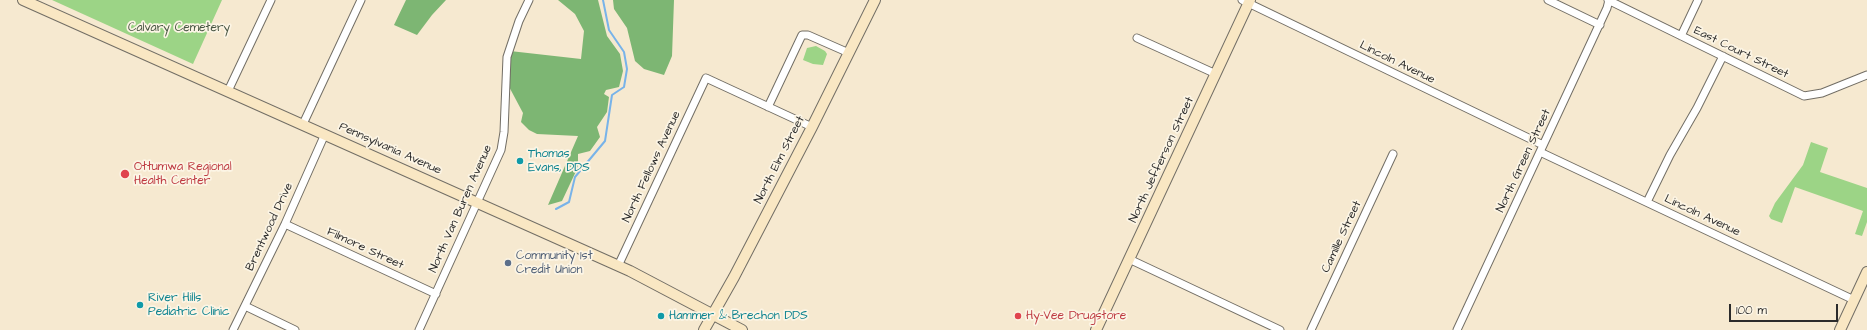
<!DOCTYPE html>
<html>
<head>
<meta charset="utf-8">
<style>
  body { margin:0 }
  #map { position:relative; width:1867px; height:330px; overflow:hidden; background:#f6e9d0; font-family:"Architects Daughter",sans-serif }
  canvas { display:block }
  .scale { position:absolute; left:1729px; top:304px; width:109px; height:18px; box-sizing:border-box; border:2px solid #2b2b2b; border-top:0; padding-left:5px; font-size:12px; line-height:14px; white-space:nowrap; color:#2b2b2b; -webkit-text-stroke:3px #fcf5e5; paint-order:stroke }
</style>
</head>
<body>
<div id="map">
<canvas width="1867" height="330"></canvas>
<div class="scale">100 m</div>
</div>
<script>
const c = document.querySelector('canvas').getContext('2d');
c.lineJoin = 'round';
function fill(path, color) {
  c.fillStyle = color;
  c.fill(path, 'evenodd');
}
function shape(rows) {
  const path = new Path2D();
  for (const r of rows) {
    path.moveTo(r[0], r[1]);
    for (let i = 2; i < r.length; i += 2) path.lineTo(r[i], r[i + 1]);
  }
  return path;
}
function stroke(path, color, width, dash) {
  c.strokeStyle = color;
  c.lineWidth = width;
  c.lineCap = dash ? 'butt' : 'round';
  c.setLineDash(dash || []);
  c.stroke(path);
}
function label(font, color, halo, rows, align = 'center') {
  c.font = font + ' "Architects Daughter",sans-serif';
  c.lineWidth = 3.5;
  c.setLineDash([]);
  c.textBaseline = 'middle';
  c.strokeStyle = halo;
  c.fillStyle = color;
  for (const [text, x, y, turn = 0] of rows) {
    c.save();
    c.translate(x, y);
    c.rotate((+turn || 0) * Math.PI / 180);
    c.textAlign = isNaN(turn) ? turn : align;
    if (halo) c.strokeText(text, 0, 0);
    c.fillText(text, 0, 0);
    c.restore();
  }
}
fill(shape([
  [52,0,222,0,193,64],
  [816,46,825,51,827,54,823,65,813,64,803,60,807,48],
  [1811,142,1828,148,1820,172,1867,188,1867,222,1862,236,1855,234,1863,211,1795,187,1782,223,1771,219,1769,216,1775,203,1803,165]
]), '#9cd486');
fill(shape([
  [406,0,446,0,432,15,417,35,394,25],
  [558,0,598,0,607,36,620,54,623,71,619,87,606,90,604,94,609,97,607,112,597,127,600,137,590,151,578,154,578,167,562,201,548,205,578,136,537,134,529,130,521,122,523,113,506,81,510,51,581,59,584,31,575,14],
  [613,0,674,0,672,56,664,75,644,69,635,61,627,28,614,9]
]), '#7db673');
stroke(shape([
  [556,209,569,202,575,177,605,141,612,95,624,87,627,69,624,52,609,30,603,0]
]), '#78b3e9', 2);
const street = shape([
  [1242,0,1543,145],
  [1548,0,1600,25],
  [1608,0,1804,96,1822,93,1867,75],
  [1681,36,1698,0],
  [1137,38,1216,74],
  [228,91,271,0],
  [768,107,802,35,808,35,849,53],
  [303,124,361,0],
  [1540,152,1854,300],
  [1647,202,1670,155,1697,108,1723,56],
  [285,224,436,294],
  [1129,259,1280,330],
  [618,266,706,78,812,127],
  [245,306,295,330],
  [233,330,285,224,325,134],
  [419,330,501,150,504,132,507,57,519,21,529,0],
  [1311,330,1393,154],
  [1457,330,1607,8,1609,0]
]);
const secondary = shape([
  [23,0,630,271,742,330],
  [704,330,734,277,812,127,875,0],
  [1096,330,1250,0],
  [1840,330,1867,272]
]);
stroke(street, '#726e65', 9);
stroke(secondary, '#726e65', 12);
stroke(street, '#fff', 7);
stroke(secondary, '#f9e7c3', 10);
for (const [x, y, r, color] of [
  [520,161,4,"#0f9aa8"],
  [125,174,5,"#e0444e"],
  [508,263,4,"#5c6f8a"],
  [140,305,4,"#0f9aa8"],
  [661,316,4,"#0f9aa8"],
  [1018,316,4,"#e0444e"]
]) {
  const dot = new Path2D();
  dot.arc(x, y, r, 0, 2 * Math.PI);
  c.fillStyle = color;
  c.fill(dot);
  stroke(dot, '#fcf5e5', 1.5);
}
label('12px', '#475542', '#fcf5e5', [
  ["Calvary Cemetery",179,28]
]);
label('12px', '#2b2b2b', '#fcf5e5', [
  ["East Court Street",1741,53,26],
  ["Lincoln Avenue",1397,63,26],
  ["Pennsylvania Avenue",390,149,24],
  ["North Elm Street",780,160,-63],
  ["North Jefferson Street",1162,160,-65],
  ["North Green Street",1524,161,-65],
  ["North Fellows Avenue",652,167,-65],
  ["North Van Buren Avenue",461,209,-66],
  ["Lincoln Avenue",1702,216,25],
  ["Brentwood Drive",270,227,-65],
  ["Camille Street",1342,237,-65],
  ["Filmore Street",365,249,25]
]);
label('12px', '#0d838f', '#fcf5e5', [
  ["Thomas",528,154],
  ["Evans, DDS",528,168],
  ["River Hills",148,298],
  ["Pediatric Clinic",148,312],
  ["Hammer & Brechon DDS",669,316]
], 'left');
label('12px', '#be3a42', '#fcf5e5', [
  ["Ottumwa Regional",134,167],
  ["Health Center",134,181],
  ["Hy-Vee Drugstore",1026,316]
], 'left');
label('12px', '#4e5e75', '#fcf5e5', [
  ["Community 1st",516,256],
  ["Credit Union",516,270]
], 'left');
</script>
</body>
</html>
